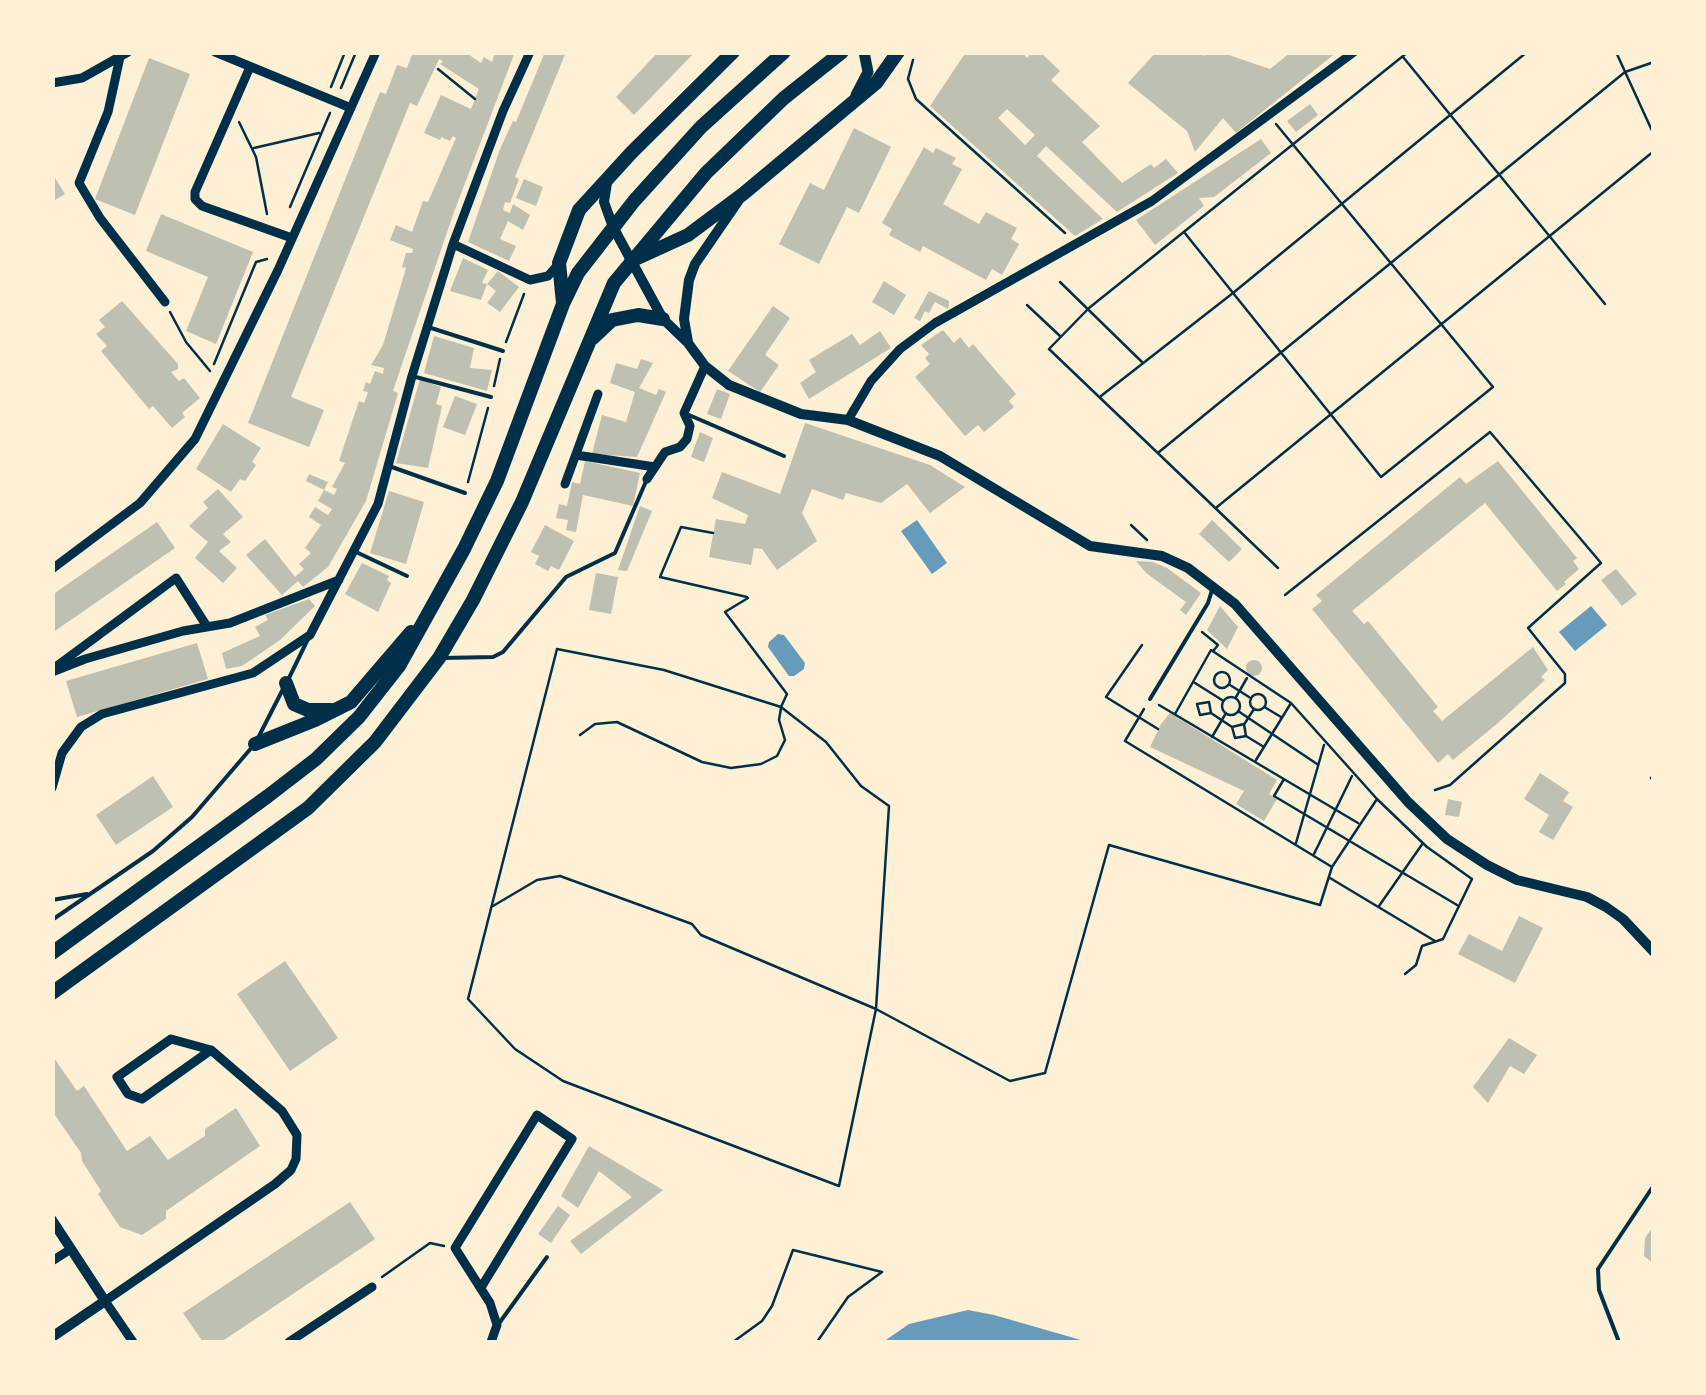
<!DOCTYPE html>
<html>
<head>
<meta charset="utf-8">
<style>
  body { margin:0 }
  #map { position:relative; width:1706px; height:1395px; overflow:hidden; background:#fdf0d5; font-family:"Golos Text",sans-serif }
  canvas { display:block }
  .frame { position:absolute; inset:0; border:55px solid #fdf0d5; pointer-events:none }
</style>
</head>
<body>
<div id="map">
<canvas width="1706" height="1395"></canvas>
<div class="frame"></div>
</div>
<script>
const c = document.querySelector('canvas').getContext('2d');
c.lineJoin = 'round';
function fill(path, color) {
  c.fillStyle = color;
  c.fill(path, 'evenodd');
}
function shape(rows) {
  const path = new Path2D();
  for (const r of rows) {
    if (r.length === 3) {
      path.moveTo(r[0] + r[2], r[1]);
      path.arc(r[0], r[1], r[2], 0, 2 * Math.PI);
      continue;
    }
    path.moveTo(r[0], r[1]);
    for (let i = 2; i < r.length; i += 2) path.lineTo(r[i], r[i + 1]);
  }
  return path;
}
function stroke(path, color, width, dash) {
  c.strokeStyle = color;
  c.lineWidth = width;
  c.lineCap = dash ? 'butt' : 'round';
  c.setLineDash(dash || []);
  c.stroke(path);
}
fill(shape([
  [917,520,947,563,932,574,901,531],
  [1591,606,1607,625,1575,651,1559,632],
  [778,634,784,635,805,663,804,669,794,676,789,676,768,647,769,642],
  [968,1310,994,1315,1088,1342,883,1342,909,1324]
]), '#669bbc');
fill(shape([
  [413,52,465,52,481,63,484,57,492,62,495,52,515,52,454,212,399,373,393,391,398,393,366,501,328,567,303,587,298,581,282,595,246,555,265,539,295,577,304,569,299,564,311,553,305,548,321,525,309,517,315,507,328,515,332,509,318,501,324,490,334,495,337,489,332,487,345,463,339,461,359,401,364,403,368,392,363,391,366,382,370,384,375,371,383,374,384,368,371,365,383,345,406,268,402,267,406,253,412,253,413,249,390,240,396,225,412,232,423,201,428,202,456,138,453,136,450,141,441,137,440,140,424,133,441,95,471,109,479,89,440,64,443,61,439,59,417,106,410,103,291,397,324,410,309,447,248,423,380,92,386,94,397,65,407,68],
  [545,52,566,52,515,177,519,179,510,203,505,202,503,210,510,213,513,204,530,215,523,230,508,221,500,239,516,246,509,261,468,242,500,149,513,121,516,122],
  [658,52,695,52,634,115,616,97],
  [966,52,1022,52,1027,58,1032,52,1040,52,1060,71,1051,80,1100,126,1082,142,1122,183,1151,164,1154,168,1166,159,1178,173,1117,212,1046,146,1037,156,1103,219,1075,236,930,106],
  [1007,109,1035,135,1025,145,998,118],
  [1156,52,1198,52,1204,56,1206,52,1220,52,1270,69,1291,52,1337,52,1236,133,1223,118,1195,152,1187,131,1128,83],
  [149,58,190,74,135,215,95,199],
  [1310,104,1318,115,1296,132,1287,121],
  [854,128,891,147,859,213,847,207,819,264,779,244,810,183,824,190],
  [1261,139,1271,153,1214,197,1199,198,1204,206,1155,245,1136,220],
  [924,147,933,153,936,148,956,158,952,164,962,169,943,204,979,224,986,212,1017,228,1011,239,1019,244,1002,275,992,269,986,280,923,246,920,252,889,235,892,229,882,223],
  [52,173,65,194,52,202],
  [524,179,543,187,536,206,516,198],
  [161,214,253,252,216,344,186,331,208,277,146,251],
  [463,258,488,270,482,283,487,284,481,300,450,291],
  [498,271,519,287,500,312,487,303,496,291,487,284],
  [884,281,906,295,894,315,872,302],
  [929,291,949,301,949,306,948,309,935,302,929,313,925,311,920,321,914,318],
  [122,301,178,364,178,369,171,372,179,381,184,378,200,398,182,413,185,417,172,428,153,406,149,409,101,351,107,346,96,334,105,327,99,320],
  [773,306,790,318,765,355,779,365,760,392,728,371],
  [943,330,954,343,960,337,969,348,973,344,1016,394,1009,401,1014,407,984,432,978,425,965,436,915,377,930,364,925,358,929,354,921,345],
  [880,331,891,348,809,399,800,383,816,372,809,360,852,334,860,345],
  [434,336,474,348,470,368,492,370,487,391,424,373],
  [641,359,653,363,639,388,656,395,659,389,666,392,637,457,592,454,602,415,626,422,635,392,610,383,616,363,637,369],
  [420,379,441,387,436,404,442,406,428,468,396,463],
  [717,389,730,394,721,419,707,414],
  [455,396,477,404,465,435,443,427],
  [805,423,930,465,965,487,930,513,907,484,881,503,846,493,843,500,812,489,802,513,817,541,777,570,762,549,754,548,751,565,709,557,716,519,745,524,748,515,712,498,722,472,780,494],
  [223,424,261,448,252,462,256,465,245,481,240,479,231,492,196,469],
  [700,432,713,438,704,462,691,457],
  [585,461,640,473,633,506,583,495,576,532,566,530,568,520,556,518,559,504,567,506,572,482,580,484],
  [1498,461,1577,558,1573,561,1579,569,1564,582,1566,584,1557,591,1485,503,1352,611,1364,624,1368,621,1438,707,1433,711,1442,721,1533,647,1548,670,1541,677,1545,680,1498,723,1453,760,1448,754,1438,763,1312,609,1322,601,1316,595,1460,477,1466,484],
  [309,474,328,482,324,490,306,481],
  [218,489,243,517,223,534,231,542,219,551,237,568,223,583,195,558,208,542,189,526,208,508,203,502],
  [389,491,424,502,406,564,370,553],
  [640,506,652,511,627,571,618,570],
  [1212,520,1242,549,1229,562,1199,534],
  [157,522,175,548,52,633,52,595],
  [545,525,574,541,559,570,551,566,548,571,535,564,539,556,531,552],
  [1136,561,1153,562,1167,568,1201,593,1186,615,1180,610,1186,602,1146,573],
  [362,563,389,576,387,580,391,583,378,612,345,594],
  [1616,569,1637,594,1622,606,1601,580],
  [596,573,618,577,611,614,589,610],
  [309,599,315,606,280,640,242,666,226,669,222,653,260,636,255,627,268,620,265,615],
  [1220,606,1238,627,1227,649,1207,630],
  [197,643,208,679,77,717,66,681],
  [1254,668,8],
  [1170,713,1277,780,1269,794,1277,799,1264,821,1236,804,1244,791,1150,747,1161,724],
  [1540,773,1569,792,1563,801,1573,807,1553,840,1539,832,1549,815,1524,799],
  [153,776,173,807,116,845,96,815],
  [1448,799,1462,802,1459,817,1445,815],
  [1519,916,1543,928,1515,983,1458,954,1469,934,1502,951],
  [285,961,338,1038,290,1071,237,994],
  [1509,1038,1537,1055,1524,1074,1510,1066,1488,1103,1473,1087],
  [52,1055,77,1091,84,1086,127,1151,150,1136,168,1160,205,1136,205,1129,236,1108,260,1146,166,1211,166,1219,142,1235,120,1227,98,1194,101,1191,82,1161,81,1153,55,1115,52,1117],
  [589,1146,663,1190,581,1254,570,1241,632,1197,599,1171,578,1208,561,1196],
  [350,1202,375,1239,221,1342,203,1342,183,1313],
  [558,1206,570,1215,551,1243,538,1234],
  [1654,1225,1654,1264,1644,1256,1645,1238]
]), '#bec0b2');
stroke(shape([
  [1616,52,1654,135],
  [1403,57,1605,304],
  [913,60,908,79,916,99,1065,233],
  [438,69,475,99],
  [331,87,345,52],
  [341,88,356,52],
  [239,122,256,157,267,214],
  [254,148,319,133],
  [290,207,330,113],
  [1184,232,1381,477,1493,387,1276,124],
  [1060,282,1142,362],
  [1027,305,1060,336],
  [170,312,186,342,210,371],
  [506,342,524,294],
  [214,364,256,262,267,259],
  [494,386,500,359],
  [1101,396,1233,293,1527,52],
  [1159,452,1625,72,1654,62],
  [468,482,488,408],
  [1217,507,1654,151],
  [1131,525,1147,540],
  [713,533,681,527,660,577,747,597],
  [1278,568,1049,349,1089,308,1408,52],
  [1285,595,1490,432,1601,563,1528,628,1565,674,1565,683,1450,785,1435,790],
  [748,598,725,612,787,694,781,707,664,670,557,649,468,999,515,1049,563,1081,839,1186,876,1009,889,806,861,786,826,742,781,707],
  [1202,632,1218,645,1214,650],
  [1142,645,1106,697,1158,729],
  [1222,680,8],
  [1195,683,1222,700],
  [1230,685,1249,697],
  [1258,702,8],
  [1236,697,1247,678],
  [1231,706,9],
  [1159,705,1358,823],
  [1266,708,1281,717],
  [1144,709,1125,741,1332,867],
  [1238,711,1317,764],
  [1211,713,1200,715,1197,704,1209,702,1211,713,1232,727],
  [1175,714,1211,650,1291,703,1377,799,1427,847,1472,879,1443,939,1422,946,1416,965,1405,974],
  [1245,723,1254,709],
  [580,735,595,724,617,722,702,762,731,768,761,764,777,756,785,740,779,720,781,708],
  [1246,736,1244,724,1232,727,1235,738,1246,736,1264,747],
  [1212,737,1226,713],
  [1256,760,1291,703],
  [1654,775,1651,778,1654,782],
  [1284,779,1274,796,1457,905],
  [1296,843,1324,745],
  [1314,854,1352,776],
  [1330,878,1435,941],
  [493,906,537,880,560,876,692,924,701,935,876,1009,1010,1081,1045,1073,1109,845,1320,905,1332,867,1377,799],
  [1379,906,1423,843],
  [382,1277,430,1243,444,1246],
  [733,1342,762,1321,772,1306,793,1250,882,1272,848,1297,817,1342]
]), '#003049', 2.5);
stroke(shape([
  [428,327,503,351],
  [412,376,491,397],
  [689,415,784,456],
  [389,466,465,493],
  [354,551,407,576],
  [442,658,493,657,503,652,566,577,615,553,647,479],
  [288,680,308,639],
  [1150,699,1208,603,1212,590],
  [258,738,283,689],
  [52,900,87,894],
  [52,920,153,851,192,817,253,746],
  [500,1322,547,1257],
  [1619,1342,1599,1290,1598,1269,1654,1185]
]), '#003049', 4);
stroke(shape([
  [215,52,351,108],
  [120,57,108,112,79,183,100,218,165,302],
  [250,67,195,192,195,199,202,206,292,238],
  [52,83,82,78,128,52],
  [453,244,530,280,548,276,557,266],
  [848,420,871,381,900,349,935,323,1152,201,1354,52],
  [576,455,655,467],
  [647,479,665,452,680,447,687,439,690,426,684,413,705,366],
  [565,484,598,394],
  [52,569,140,503,195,439,278,270,376,52],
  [54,668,176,578,206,625],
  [52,672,85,659,183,631,230,623,339,580],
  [52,788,62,753,81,727,102,714,253,673,310,635,378,504,412,376,453,244,503,111,530,52],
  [52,1261,71,1249],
  [482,1286,572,1139,537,1115,455,1248,490,1303,497,1325,491,1342],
  [133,1342,105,1301,275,1184,291,1170,296,1159,297,1135,282,1111,211,1050,171,1039,117,1077,128,1094,142,1099,211,1050],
  [289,1342,372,1287]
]), '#003049', 9);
stroke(shape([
  [607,183,604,202,613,227,663,319,688,343,705,366,729,385,801,414,848,420,940,456,1090,546,1162,556,1188,568,1235,604,1408,802,1447,839,1487,865,1517,880,1587,897,1606,907,1623,919,1654,952],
  [688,342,684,319,689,280,695,264,739,200],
  [52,1220,105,1301,52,1337]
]), '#003049', 10);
stroke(shape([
  [856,95,868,72,864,52]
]), '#003049', 11);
stroke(shape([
  [631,261,688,235,743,194,876,83,898,52],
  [563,303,559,263,579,210,632,152,733,52],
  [593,338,612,320,638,315,663,319],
  [286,683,294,704,308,710,331,710],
  [255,744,315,720,351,702,411,632],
  [52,953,268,796,316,759,359,717,399,666,464,549,497,481,563,304,578,273,634,201,701,127,784,52],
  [52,993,308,808,375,742,439,658,473,600,522,502,614,283,706,173,784,98,842,52]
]), '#003049', 14);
</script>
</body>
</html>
